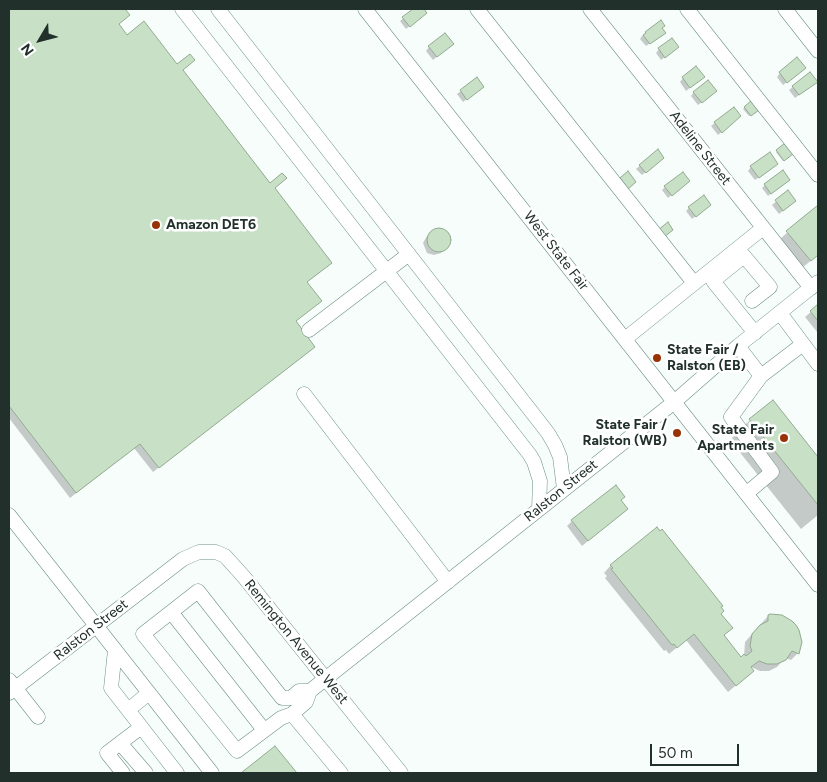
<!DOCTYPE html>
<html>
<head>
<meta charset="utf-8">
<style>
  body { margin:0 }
  #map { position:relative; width:827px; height:782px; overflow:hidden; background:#f6fdfa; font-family:Figtree,sans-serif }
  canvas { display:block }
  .frame { position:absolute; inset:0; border:10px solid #21302a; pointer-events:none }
  .north { position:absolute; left:15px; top:15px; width:50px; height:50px; -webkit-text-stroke:4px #fff; paint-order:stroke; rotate:233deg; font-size:14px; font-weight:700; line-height:20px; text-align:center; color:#21302a }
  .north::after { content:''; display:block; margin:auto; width:18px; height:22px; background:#21302a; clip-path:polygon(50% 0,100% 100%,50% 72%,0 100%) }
  .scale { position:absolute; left:650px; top:744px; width:89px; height:22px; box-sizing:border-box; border:2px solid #21302a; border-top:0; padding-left:6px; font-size:15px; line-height:18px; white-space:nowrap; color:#21302a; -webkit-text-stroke:4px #fff; paint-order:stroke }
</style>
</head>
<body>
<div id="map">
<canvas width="827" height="782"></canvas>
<div class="frame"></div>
<div class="north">N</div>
<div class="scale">50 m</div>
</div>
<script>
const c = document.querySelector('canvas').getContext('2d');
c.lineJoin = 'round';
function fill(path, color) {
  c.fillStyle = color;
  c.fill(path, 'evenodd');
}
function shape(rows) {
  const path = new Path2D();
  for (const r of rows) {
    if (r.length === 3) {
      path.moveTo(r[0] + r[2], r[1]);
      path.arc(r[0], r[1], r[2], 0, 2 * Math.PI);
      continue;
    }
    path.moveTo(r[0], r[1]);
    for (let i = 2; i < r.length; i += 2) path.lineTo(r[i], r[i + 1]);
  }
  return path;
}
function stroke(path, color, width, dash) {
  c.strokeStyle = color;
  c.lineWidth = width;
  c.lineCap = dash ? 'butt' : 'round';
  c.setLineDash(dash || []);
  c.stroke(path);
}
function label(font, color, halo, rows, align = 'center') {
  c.font = font + ' Figtree,sans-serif';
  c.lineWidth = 5;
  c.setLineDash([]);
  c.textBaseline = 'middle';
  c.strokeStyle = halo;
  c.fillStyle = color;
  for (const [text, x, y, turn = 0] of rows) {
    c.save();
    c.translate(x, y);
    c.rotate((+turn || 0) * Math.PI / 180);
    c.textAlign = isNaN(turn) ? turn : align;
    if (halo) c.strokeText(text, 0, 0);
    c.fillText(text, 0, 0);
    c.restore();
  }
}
fill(shape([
  [9,9,124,9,129,15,118,25,126,36,182,70,274,188,306,283,295,322,308,352,153,472,134,448,70,498,9,418],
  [415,9,422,9,426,13,406,29,400,21],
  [661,29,661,36,646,46,640,39,642,36,646,33],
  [429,47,449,47,433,60,426,51],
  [659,49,674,50,661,60,656,53],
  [801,71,783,85,777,77,780,73],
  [810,73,813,85,795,98,789,90],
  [683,78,700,80,686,91,680,82],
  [476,79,479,90,463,102,457,94],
  [694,92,712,95,698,105,691,96],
  [752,102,758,110,749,116,743,109],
  [733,108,736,120,718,135,711,126],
  [785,145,792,154,783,161,776,152],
  [657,151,659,161,642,175,636,169],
  [751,167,773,167,755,180,748,171],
  [785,183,768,196,762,188,765,185],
  [685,184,668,198,662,190,665,187],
  [787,192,792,204,779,214,772,205],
  [818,206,818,255,803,267,780,239],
  [689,208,706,208,692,219,686,211],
  [441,229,449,236,449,243,441,253,434,255,427,253,423,243,427,236,434,230],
  [818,306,818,333,805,317],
  [773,402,818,459,818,515,801,529,730,440,750,420],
  [620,501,621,514,582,546,567,526,572,521],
  [611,565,720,607,723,636,741,658,744,656,745,642,768,616,798,653,791,660,785,658,777,667,769,671,760,671,749,666,753,671,728,692,686,640,669,654,666,650,664,651,605,578,607,576,604,573],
  [275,747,296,773,243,773]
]), '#0003');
const building = shape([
  [9,9,125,9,130,15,119,24,127,35,144,21,177,64,190,54,195,60,183,70,270,183,282,173,287,178,275,188,332,263,307,282,322,301,296,321,315,347,159,468,140,444,76,493,9,406,9,9],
  [413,9,424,9,427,13,410,27,402,17,413,9],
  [661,20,665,26,662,28,666,33,650,44,643,35,646,33,645,32,661,20],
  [445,33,454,44,437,57,428,46,445,33],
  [672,38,679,47,665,58,658,48,672,38],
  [797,57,806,68,787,83,779,72,797,57],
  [696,66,705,77,690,88,682,77,696,66],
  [810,72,818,82,799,95,792,86,810,72],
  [477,77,484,87,467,100,460,90,477,77],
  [708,80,717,91,702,103,693,92,708,80],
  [752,100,759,110,751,116,744,107,752,100],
  [734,107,741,116,722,133,714,122,734,107],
  [785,143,793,154,784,161,776,150,785,143],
  [658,149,664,158,646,173,639,165,658,149],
  [770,152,778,164,759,178,750,166,770,152],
  [783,170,790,180,771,194,764,184,783,170],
  [628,171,636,182,628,189,620,178,628,171],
  [683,172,690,181,672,196,664,186,683,172],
  [788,190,796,201,783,211,775,200,788,190],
  [704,195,711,205,696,217,688,207,704,195],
  [818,205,818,255,811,261,786,231,818,205],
  [668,222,673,230,664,237,658,230,668,222],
  [439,240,12],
  [818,304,818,321,810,311,818,304],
  [773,400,818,457,818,505,749,419,773,400],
  [616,485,625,497,621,500,628,509,588,541,571,520,616,485],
  [657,527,660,531,662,529,723,606,721,607,724,611,721,614,733,628,724,635,741,657,744,654,746,656,752,651,750,646,752,634,760,625,768,621,768,615,770,614,782,615,792,621,796,625,799,630,802,642,799,654,792,651,786,660,777,664,767,664,759,661,751,667,754,671,736,686,694,634,677,648,674,644,672,645,611,569,613,568,610,565,657,527],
  [275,746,297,773,241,773,275,746]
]);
fill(building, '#c8e1c6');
stroke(building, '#92aa90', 1);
const minor = shape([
  [182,9,530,455,534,462,540,481,539,509],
  [218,9,548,433,555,445,560,457,564,489],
  [365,9,818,585],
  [477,9,694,283],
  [590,9,811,288],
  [687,9,818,175],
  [785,9,818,51],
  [752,301,770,287,744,256,713,281,755,333],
  [780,313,818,364],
  [309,330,409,254],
  [625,339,763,228],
  [738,346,761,376,731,417,772,472,747,493],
  [761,376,803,344],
  [304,394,448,582],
  [9,515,212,773],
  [171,612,264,730],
  [115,650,111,688,177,773],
  [9,680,38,717],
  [310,691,299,691,291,698,282,698,198,591,143,634,237,751,281,718,292,714,306,702,310,691,673,403,738,346,818,282],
  [9,693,183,559,199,552,216,552,225,556,244,577,401,773],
  [128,710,149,693],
  [292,714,341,773],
  [120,743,146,773],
  [123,773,107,753,140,728]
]);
stroke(minor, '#6c9082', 15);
stroke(minor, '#fff', 14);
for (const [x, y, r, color] of [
  [156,225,5,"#983307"],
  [657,358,5,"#983307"],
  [677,433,5,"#983307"],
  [784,438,5,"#983307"]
]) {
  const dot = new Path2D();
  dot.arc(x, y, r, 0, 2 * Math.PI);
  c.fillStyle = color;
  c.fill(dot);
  stroke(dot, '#fff', 2);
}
label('14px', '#21302a', '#fff', [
  ["Adeline Street",700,148,52],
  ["West State Fair",556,251,52],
  ["Ralston Street",561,491,-39],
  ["Ralston Street",91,630,-38],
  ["Remington Avenue West",296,642,51]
]);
label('bold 14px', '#21302a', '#fff', [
  ["Amazon DET6",166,225],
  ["State Fair /",667,350],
  ["Ralston (EB)",667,366],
  ["State Fair /",667,425,"right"],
  ["Ralston (WB)",667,441,"right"],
  ["State Fair",774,430,"right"],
  ["Apartments",774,446,"right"]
], 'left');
</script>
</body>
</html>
